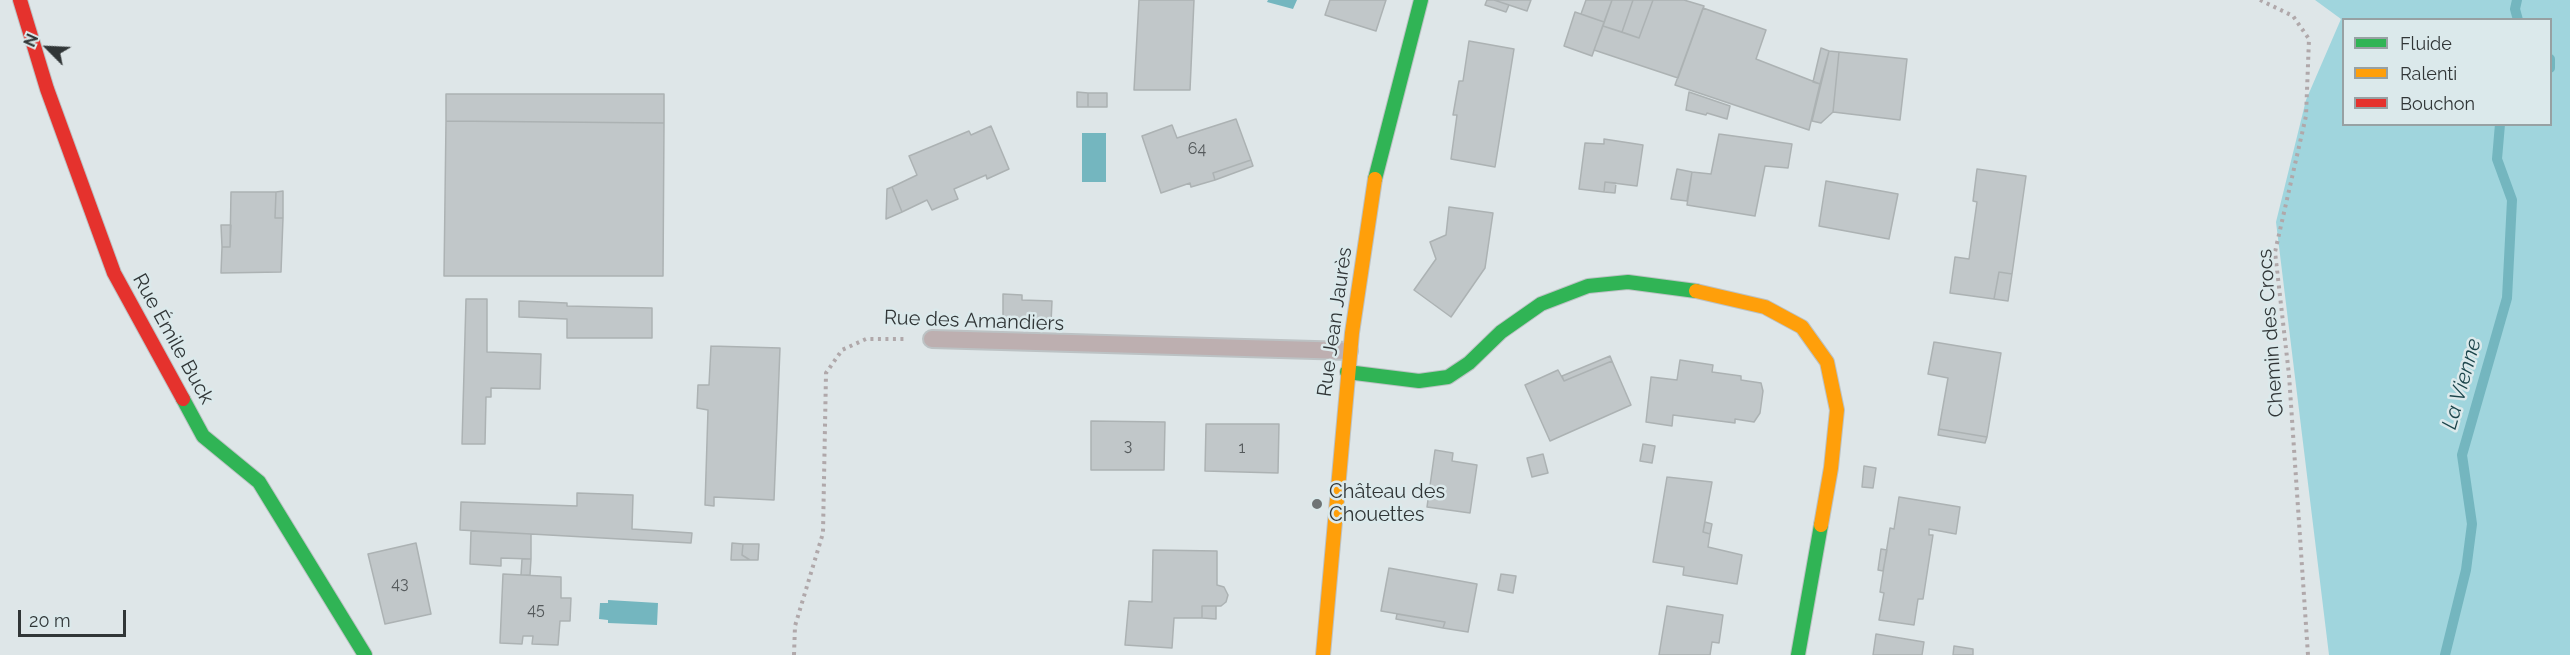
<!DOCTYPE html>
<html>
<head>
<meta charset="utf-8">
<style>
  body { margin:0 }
  #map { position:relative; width:2570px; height:655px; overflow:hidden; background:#dee6e8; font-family:Raleway,sans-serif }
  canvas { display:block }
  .legend { position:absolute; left:2342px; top:18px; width:210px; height:108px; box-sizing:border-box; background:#dbe9eb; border:2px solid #97a1a3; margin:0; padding:8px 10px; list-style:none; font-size:18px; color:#313637 }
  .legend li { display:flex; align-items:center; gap:12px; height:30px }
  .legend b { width:30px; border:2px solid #97a1a3 }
  .north { position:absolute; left:18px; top:18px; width:60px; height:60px; -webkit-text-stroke:4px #dbe9eb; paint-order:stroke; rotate:294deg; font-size:16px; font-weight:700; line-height:24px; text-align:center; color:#313637 }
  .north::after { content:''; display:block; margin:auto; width:21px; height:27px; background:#313637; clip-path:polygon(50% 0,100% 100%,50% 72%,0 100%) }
  .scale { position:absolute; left:18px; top:610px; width:108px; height:27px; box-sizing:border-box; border:3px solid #313637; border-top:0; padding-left:8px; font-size:18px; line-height:21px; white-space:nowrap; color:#313637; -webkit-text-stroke:4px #dbe9eb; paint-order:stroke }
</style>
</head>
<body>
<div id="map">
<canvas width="2570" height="655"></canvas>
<ul class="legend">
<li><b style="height:8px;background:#30b455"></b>Fluide</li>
<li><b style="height:8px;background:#ff9f0a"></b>Ralenti</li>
<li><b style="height:8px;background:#e5322d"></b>Bouchon</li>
</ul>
<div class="north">N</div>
<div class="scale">20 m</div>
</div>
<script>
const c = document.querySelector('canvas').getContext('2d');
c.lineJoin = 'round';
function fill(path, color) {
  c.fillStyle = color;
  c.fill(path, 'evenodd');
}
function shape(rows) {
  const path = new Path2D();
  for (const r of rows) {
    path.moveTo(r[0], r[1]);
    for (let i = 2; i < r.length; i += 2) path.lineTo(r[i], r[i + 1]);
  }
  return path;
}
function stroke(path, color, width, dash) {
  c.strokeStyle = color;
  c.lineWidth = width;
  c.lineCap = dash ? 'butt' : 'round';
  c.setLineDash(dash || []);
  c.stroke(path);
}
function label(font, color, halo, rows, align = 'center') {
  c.font = font + ' Raleway,sans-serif';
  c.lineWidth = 5;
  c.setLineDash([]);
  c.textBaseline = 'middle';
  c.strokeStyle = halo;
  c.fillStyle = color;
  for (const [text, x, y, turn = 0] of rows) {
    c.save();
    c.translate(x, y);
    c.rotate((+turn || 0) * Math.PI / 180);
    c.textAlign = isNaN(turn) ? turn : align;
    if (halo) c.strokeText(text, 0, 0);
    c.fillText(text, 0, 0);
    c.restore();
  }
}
fill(shape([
  [2315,0,2570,0,2570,655,2329,655,2276,222,2306,100,2341,19],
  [2344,20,2550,20,2550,124,2344,124]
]), '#a0d5dd');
fill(shape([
  [1268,0,1297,0,1293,9,1267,2],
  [1082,133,1106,133,1106,182,1082,182],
  [608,600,658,603,657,625,608,623,608,620,599,619,600,603,608,603]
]), '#74b6bf');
stroke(shape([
  [2517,0,2515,9,2518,20],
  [2550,59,2550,68],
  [2445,655,2466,570,2472,524,2462,455,2507,298,2512,200,2497,159,2500,124]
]), '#74b6bf', 10);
const building = shape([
  [1139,0,1194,0,1190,90,1134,90,1139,0],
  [1330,0,1386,0,1376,31,1325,15,1330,0],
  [1487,0,1494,0,1509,5,1506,12,1485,5,1487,0],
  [1494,0,1531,0,1527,11,1494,0],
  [1586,0,1612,0,1604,22,1581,14,1586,0],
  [1612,0,1633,0,1622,32,1603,26,1612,0],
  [1633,0,1653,0,1639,38,1622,32,1633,0],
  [1653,0,1684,0,1704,6,1678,78,1594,50,1603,26,1639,38,1653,0],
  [1703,8,1766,30,1756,59,1820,84,1809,130,1675,85,1703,8],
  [1575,12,1604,22,1592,56,1564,46,1575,12],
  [1469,41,1514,49,1495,167,1451,159,1457,115,1453,115,1459,81,1463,81,1469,41],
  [1821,48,1829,51,1820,84,1813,82,1821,48],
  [1829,51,1839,52,1833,112,1821,123,1812,121,1829,51],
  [1839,52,1907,59,1900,120,1833,112,1839,52],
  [1077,92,1088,93,1088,107,1077,107,1077,92],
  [1689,92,1730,106,1727,119,1707,113,1706,115,1686,110,1689,92],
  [1088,93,1107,93,1107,107,1088,107,1088,93],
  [446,94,664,94,664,123,446,121,446,94],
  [1236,119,1251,160,1213,173,1215,180,1191,187,1190,183,1161,193,1142,136,1172,125,1177,138,1236,119],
  [446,121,664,123,663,276,444,276,446,121],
  [991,126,1009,169,987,179,986,175,954,189,958,199,932,210,927,200,902,212,892,187,917,175,909,156,969,131,971,135,991,126],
  [1719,134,1792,144,1788,168,1765,166,1755,216,1687,205,1692,172,1711,174,1719,134],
  [1604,139,1643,145,1637,186,1605,182,1604,192,1579,189,1585,143,1604,144,1604,139],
  [1251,160,1253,166,1215,180,1213,173,1251,160],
  [1677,169,1692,172,1687,201,1671,199,1677,169],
  [1977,169,2026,176,2012,274,1999,272,1994,299,1950,293,1955,257,1969,259,1977,202,1973,201,1977,169],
  [1826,181,1898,194,1889,239,1819,226,1826,181],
  [1605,182,1616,183,1615,193,1604,192,1605,182],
  [892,187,902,212,886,219,887,189,892,187],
  [283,191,283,218,275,218,276,192,283,191],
  [231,192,276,192,275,218,283,218,281,272,221,273,222,247,230,247,231,192],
  [1449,207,1493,213,1485,268,1451,317,1414,290,1436,259,1430,242,1446,235,1449,207],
  [221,225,231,225,230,247,222,247,221,225],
  [1999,272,2012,274,2008,301,1994,299,1999,272],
  [1003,294,1022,295,1022,300,1052,301,1051,323,1003,321,1003,294],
  [466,299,487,299,487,352,541,354,540,389,491,388,491,397,486,397,485,444,462,444,466,299],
  [519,301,567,303,567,306,652,308,652,338,567,338,567,319,519,317,519,301],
  [1934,342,2001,353,1987,437,1939,429,1948,378,1928,374,1934,342],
  [711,346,780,348,774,500,714,497,714,506,705,505,708,410,697,408,698,385,709,385,711,346],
  [1610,356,1612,361,1564,381,1562,376,1610,356],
  [1680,360,1713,365,1712,372,1741,376,1741,380,1761,383,1763,391,1760,413,1754,422,1735,419,1735,423,1673,415,1672,426,1646,422,1651,377,1677,380,1680,360],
  [1612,361,1631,405,1550,441,1525,385,1558,370,1564,381,1612,361],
  [1091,421,1165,422,1164,470,1091,470,1091,421],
  [1206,424,1279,424,1278,473,1205,471,1206,424],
  [1939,429,1987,437,1985,443,1938,435,1939,429],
  [1643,444,1655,446,1652,463,1640,461,1643,444],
  [1435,450,1453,453,1452,461,1477,465,1470,513,1427,507,1435,450],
  [1543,454,1548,473,1532,477,1527,458,1543,454],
  [1864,466,1876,468,1873,488,1862,487,1864,466],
  [1667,477,1712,482,1703,532,1710,534,1708,547,1742,555,1737,584,1683,575,1684,567,1653,562,1667,477],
  [577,493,633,495,632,529,692,533,691,543,460,530,461,502,577,506,577,493],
  [1899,497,1960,507,1956,534,1929,529,1929,535,1933,535,1923,599,1918,599,1914,625,1879,620,1884,593,1880,592,1890,528,1894,529,1899,497],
  [1705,522,1712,524,1710,534,1703,532,1705,522],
  [471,531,531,534,531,559,501,558,501,566,470,564,471,531],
  [416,543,431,614,385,624,368,554,416,543],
  [732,543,743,544,742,555,750,560,731,560,732,543],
  [743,544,759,544,758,560,750,560,742,555,743,544],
  [1881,549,1887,550,1883,571,1878,570,1881,549],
  [1153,550,1217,551,1217,585,1224,587,1228,595,1226,602,1221,606,1202,606,1202,618,1174,618,1172,648,1125,645,1129,601,1152,602,1153,550],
  [522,559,531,559,530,575,521,575,522,559],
  [1389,568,1477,584,1468,632,1443,628,1445,622,1381,611,1389,568],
  [503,574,561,577,561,598,571,598,570,621,560,621,558,645,532,644,533,636,523,636,522,644,500,643,503,574],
  [1501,574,1516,576,1513,593,1498,590,1501,574],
  [1202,606,1216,606,1216,619,1202,618,1202,606],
  [1667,606,1723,615,1719,643,1712,642,1710,655,1659,655,1667,606],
  [1397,614,1445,622,1443,628,1396,619,1397,614],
  [1876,634,1924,642,1922,655,1873,655,1876,634],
  [1954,646,1973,649,1973,655,1953,655,1954,646]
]);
fill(building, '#c1c7c9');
stroke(building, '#acb2b3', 1.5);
const lane = shape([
  [932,339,1349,351]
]);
const fast = shape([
  [1375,179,1421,0],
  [1347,372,1419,381,1448,377,1469,363,1501,332,1541,304,1588,286,1628,282,1696,291],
  [183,399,203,436,259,482,365,655],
  [1798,655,1821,525]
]);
const slow = shape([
  [1696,291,1765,307,1802,327,1827,362,1837,410,1831,468,1821,525],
  [1323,655,1352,333,1375,179]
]);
const jam = shape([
  [20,0,47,89,114,273,183,399]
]);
stroke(lane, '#bcc2c4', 20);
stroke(fast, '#bcc2c4', 16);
stroke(slow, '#bcc2c4', 16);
stroke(jam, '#bcc2c4', 16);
stroke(shape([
  [2260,0,2293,16,2309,39,2306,116,2275,252,2289,375,2308,655],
  [794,655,795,626,823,533,826,373,842,350,866,339,906,339]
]), '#b0a8aa', 4, [3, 4.5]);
stroke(lane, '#bdafb0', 16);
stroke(fast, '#30b455', 14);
stroke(slow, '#ff9f0a', 14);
stroke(jam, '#e5322d', 14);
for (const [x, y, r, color] of [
  [1317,504,6,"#6e7475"]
]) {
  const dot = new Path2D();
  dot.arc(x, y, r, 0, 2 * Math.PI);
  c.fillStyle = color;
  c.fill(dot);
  stroke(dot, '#dbe9eb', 2);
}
label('16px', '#555a5c', null, [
  ["64",1197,149],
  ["3",1128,446],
  ["1",1242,448],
  ["43",400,584],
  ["45",536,610]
]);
label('20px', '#313637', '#dbe9eb', [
  ["Rue des Amandiers",974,321,2],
  ["Rue Jean Jaurès",1335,322,-82],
  ["Chemin des Crocs",2271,333,-94],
  ["Rue Émile Buck",173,339,61]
]);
label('20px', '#313637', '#dbe9eb', [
  ["Château des",1329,492],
  ["Chouettes",1329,515]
], 'left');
label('italic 21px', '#1c454b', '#dbe9eb', [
  ["La Vienne",2462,384,-74]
]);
</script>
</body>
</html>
